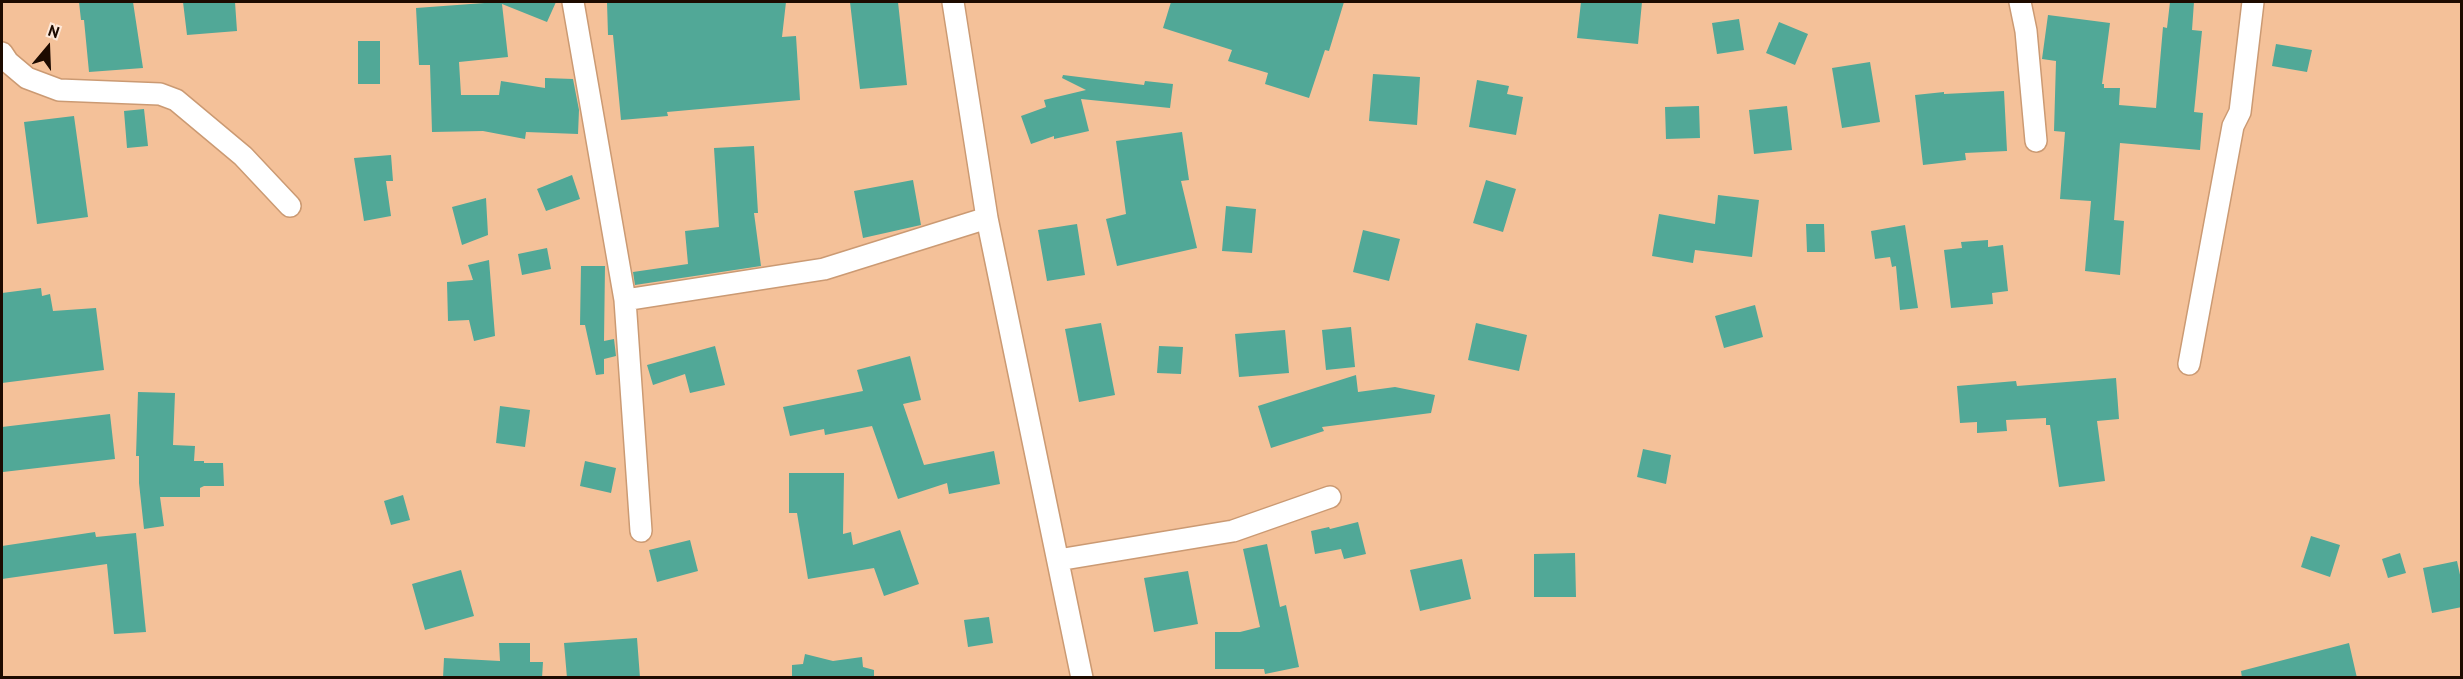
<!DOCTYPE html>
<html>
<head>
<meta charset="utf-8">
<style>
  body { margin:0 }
  #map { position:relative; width:2463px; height:679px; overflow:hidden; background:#f4c199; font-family:"PT Sans",sans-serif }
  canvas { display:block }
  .frame { position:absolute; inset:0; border:3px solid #1d0b00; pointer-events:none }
  .north { position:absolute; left:18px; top:18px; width:60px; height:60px; -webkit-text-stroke:4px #fee9d9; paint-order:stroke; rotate:19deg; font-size:16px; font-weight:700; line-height:24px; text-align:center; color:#1d0b00 }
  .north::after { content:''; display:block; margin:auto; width:21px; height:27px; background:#1d0b00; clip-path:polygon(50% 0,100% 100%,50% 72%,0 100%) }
</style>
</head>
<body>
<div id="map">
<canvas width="2463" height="679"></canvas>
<div class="frame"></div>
<div class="north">N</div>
</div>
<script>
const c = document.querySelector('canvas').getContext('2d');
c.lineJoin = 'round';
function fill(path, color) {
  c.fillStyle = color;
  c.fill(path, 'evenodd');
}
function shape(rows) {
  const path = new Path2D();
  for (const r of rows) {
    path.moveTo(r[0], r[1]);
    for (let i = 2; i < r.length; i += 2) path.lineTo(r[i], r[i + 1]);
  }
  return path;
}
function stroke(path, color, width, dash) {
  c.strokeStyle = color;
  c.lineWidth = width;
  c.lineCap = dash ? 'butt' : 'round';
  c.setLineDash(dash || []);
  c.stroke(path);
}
fill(shape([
  [79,2,133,2,143,68,89,72,84,20,81,20],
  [183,2,235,2,237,31,187,35],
  [498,2,556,2,547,22,502,4,508,57,459,62,461,95,499,95,501,81,545,88,545,78,573,79,579,110,578,134,526,132,525,139,483,131,432,132,430,65,419,65,416,8],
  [607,2,786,2,782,37,796,36,800,100,667,112,668,116,621,120,613,35,608,35],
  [850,2,898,2,907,85,860,89],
  [1171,2,1344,2,1329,51,1325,50,1309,98,1265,84,1268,73,1228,61,1232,50,1163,28],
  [1581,2,1642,2,1638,44,1577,38],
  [2170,2,2194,2,2192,30,2202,31,2194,112,2203,113,2200,150,2120,143,2114,220,2124,221,2120,275,2085,271,2091,201,2060,199,2065,132,2054,131,2056,61,2042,59,2048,15,2110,23,2102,84,2104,84,2104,88,2120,88,2119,105,2156,108,2163,27,2167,28],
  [1739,19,1744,50,1717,54,1712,23],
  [1779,22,1808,34,1795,65,1766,53],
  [358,41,380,41,380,84,358,84],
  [2276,44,2312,50,2307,72,2272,66],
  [1870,62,1880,122,1842,128,1832,68],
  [1373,74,1420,77,1417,125,1369,121],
  [1063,75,1144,85,1145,81,1173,84,1170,108,1081,99,1089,131,1054,139,1054,136,1031,144,1021,116,1046,107,1044,100,1086,90,1062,78],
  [1477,80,1509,86,1507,94,1523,97,1516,135,1469,127],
  [2004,91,2007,151,1965,153,1966,160,1923,165,1915,95,1944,92,1944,94],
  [1699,106,1700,138,1666,139,1665,107],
  [1787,106,1792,150,1754,154,1749,110],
  [144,109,148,146,127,148,124,111],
  [74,116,88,217,37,224,24,122],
  [1182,132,1189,180,1181,181,1197,248,1117,266,1106,219,1126,214,1116,141],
  [754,146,758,213,754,213,761,266,635,285,633,272,688,264,685,231,719,227,714,148],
  [391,155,393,181,386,181,391,216,364,221,354,158],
  [572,175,580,199,546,211,537,189],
  [913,180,921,225,863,238,854,191],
  [1486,180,1516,189,1503,232,1473,223],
  [1718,195,1759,200,1752,257,1695,250,1693,263,1652,256,1659,214,1715,224],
  [486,198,488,235,462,245,452,207],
  [1226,206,1256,209,1252,253,1222,251],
  [1077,224,1085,275,1047,281,1038,230],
  [1806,224,1824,224,1825,252,1807,252],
  [1905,225,1918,308,1900,310,1896,266,1892,267,1890,257,1875,259,1871,231],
  [1363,230,1400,239,1389,281,1353,272],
  [1988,240,1988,247,2003,245,2008,291,1992,293,1993,304,1951,308,1944,250,1962,248,1961,242],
  [547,248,551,269,522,275,518,254],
  [489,260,495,336,474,341,469,320,448,321,447,282,473,280,468,265],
  [581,266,605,266,604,341,614,339,616,356,604,359,604,374,596,375,585,325,580,325],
  [41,288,42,296,50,294,53,311,96,308,104,370,2,383,2,293],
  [1755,305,1763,337,1724,348,1715,316],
  [1101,323,1115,395,1079,402,1065,329],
  [1476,323,1527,335,1519,371,1468,360],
  [1351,327,1355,367,1326,370,1322,330],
  [1285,330,1289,373,1239,377,1235,334],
  [715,346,725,385,690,393,685,374,653,385,647,365],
  [1159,346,1183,347,1181,374,1157,373],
  [910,356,921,400,903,404,924,465,994,451,1000,484,949,494,947,483,898,499,872,426,825,435,824,429,790,436,783,407,863,391,857,370],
  [1356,375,1358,392,1395,387,1435,395,1431,413,1322,427,1324,431,1271,448,1258,406],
  [2116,378,2119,419,2097,421,2105,481,2059,487,2050,425,2046,425,2046,418,2006,420,2007,431,1977,433,1977,422,1960,423,1957,386,2016,381,2017,386],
  [138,392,175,393,173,445,195,446,194,461,204,461,204,463,223,463,224,486,204,486,200,488,200,497,160,497,164,526,144,529,139,483,139,456,136,456],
  [500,406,530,410,525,447,496,443],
  [110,414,115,459,3,472,2,427],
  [1643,449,1671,455,1666,484,1637,477],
  [585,461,616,468,611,493,580,486],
  [789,473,844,473,843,534,851,532,853,545,900,530,919,584,884,596,874,568,808,579,797,513,789,513],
  [403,495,410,520,391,525,384,501],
  [1358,522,1366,554,1344,559,1341,549,1315,554,1311,531,1329,527,1330,529],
  [95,532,96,537,136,533,146,632,114,634,107,564,2,579,2,546],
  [2311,536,2340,545,2330,577,2301,567],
  [690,540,698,571,657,582,649,550],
  [1267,544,1280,607,1286,605,1299,667,1265,674,1264,669,1215,669,1215,632,1240,632,1260,627,1243,549],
  [1575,553,1576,597,1534,597,1534,554],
  [2400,553,2406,573,2388,578,2382,559],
  [1462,559,1471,599,1420,611,1410,570],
  [2457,561,2462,584,2462,607,2432,613,2423,568],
  [461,570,474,616,425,630,412,584],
  [1188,571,1198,624,1154,632,1144,578],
  [989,617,993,643,968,647,964,620],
  [637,638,640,678,567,678,564,643],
  [499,643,530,643,530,662,543,662,542,678,443,678,444,658,500,661],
  [2349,643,2357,678,2242,678,2241,671],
  [805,654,833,661,862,657,863,667,874,670,874,678,792,678,792,665,803,664]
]), '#51a897');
const street = shape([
  [573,2,625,300,641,531],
  [953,2,987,218,1082,678],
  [2020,2,2026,31,2036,141],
  [2,53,8,62,27,78,59,90,160,94,176,100,243,156,290,206],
  [625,300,824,269,987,218],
  [2189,364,2233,126,2240,112,2253,2],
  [1058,560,1233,531,1330,497]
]);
stroke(street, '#cb9a73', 24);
stroke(street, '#fff', 21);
</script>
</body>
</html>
